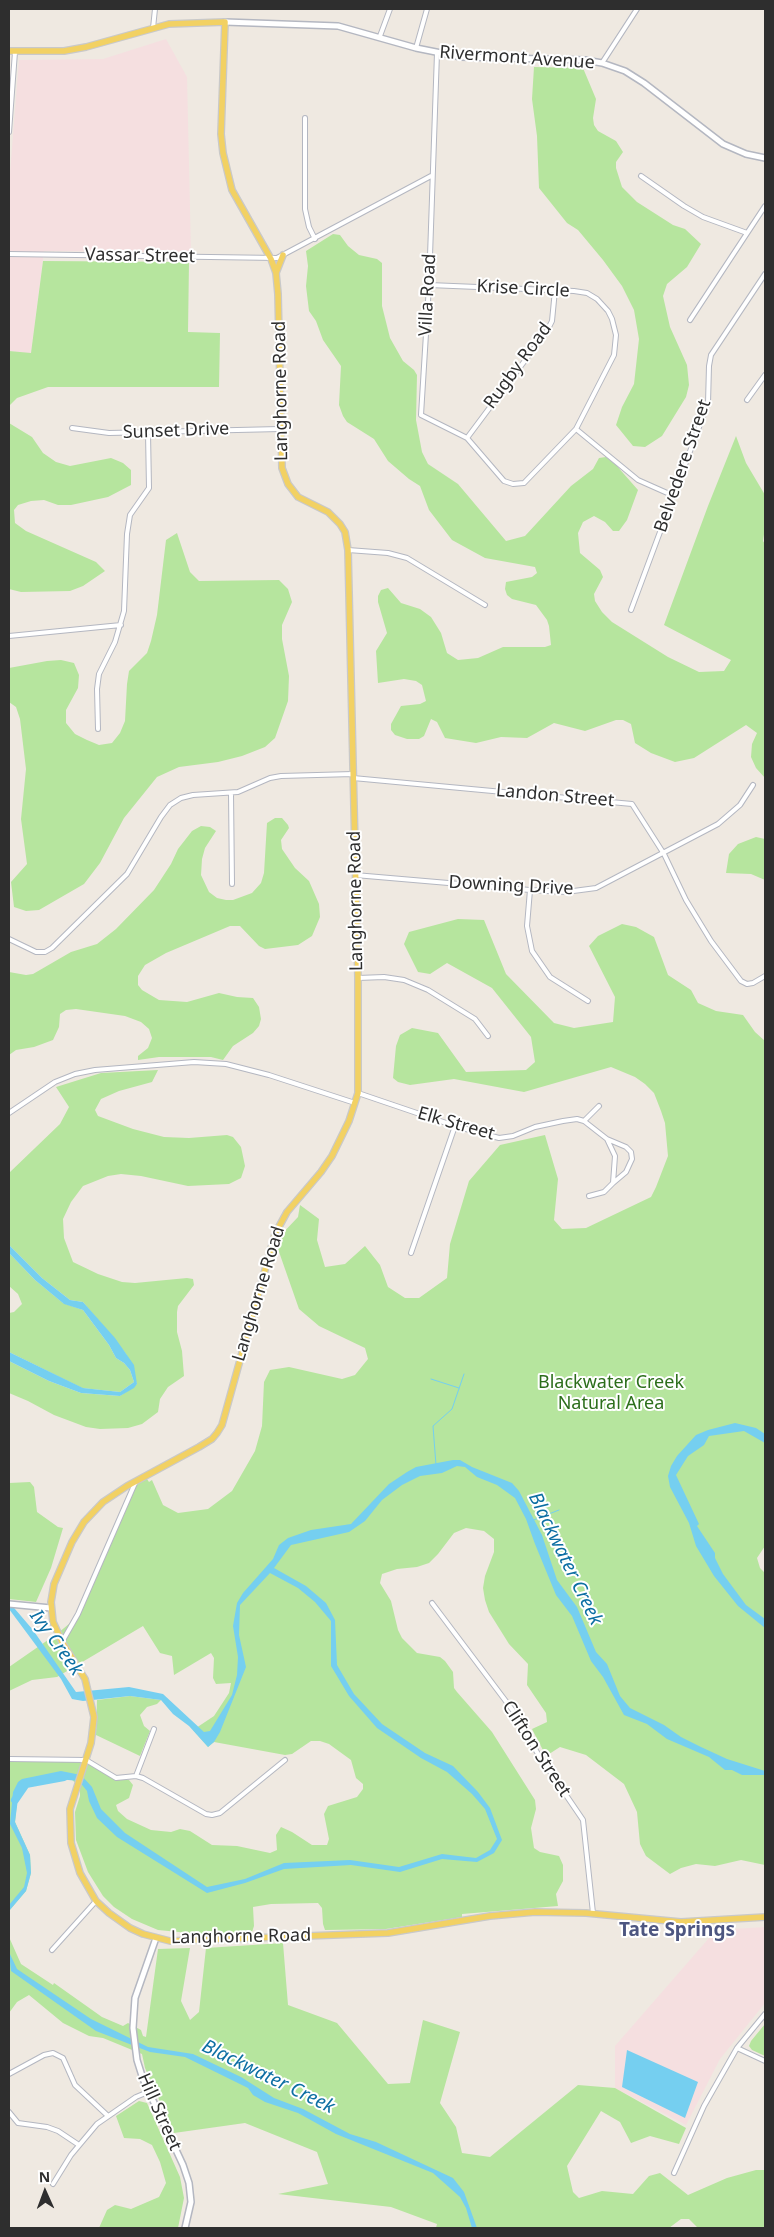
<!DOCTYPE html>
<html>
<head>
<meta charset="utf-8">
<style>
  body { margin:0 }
  #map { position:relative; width:774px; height:2237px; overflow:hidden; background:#efe9e1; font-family:"Noto Sans",sans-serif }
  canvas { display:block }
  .frame { position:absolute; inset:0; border:10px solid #2e2e2e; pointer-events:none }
  .north { position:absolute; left:20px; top:2167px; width:50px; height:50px; -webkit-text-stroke:4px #fff; paint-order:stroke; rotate:358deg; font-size:14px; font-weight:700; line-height:20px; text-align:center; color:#2e2e2e }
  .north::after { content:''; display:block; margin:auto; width:18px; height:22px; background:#2e2e2e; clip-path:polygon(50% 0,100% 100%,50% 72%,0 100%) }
</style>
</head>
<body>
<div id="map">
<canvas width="774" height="2237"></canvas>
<div class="frame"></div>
<div class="north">N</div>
</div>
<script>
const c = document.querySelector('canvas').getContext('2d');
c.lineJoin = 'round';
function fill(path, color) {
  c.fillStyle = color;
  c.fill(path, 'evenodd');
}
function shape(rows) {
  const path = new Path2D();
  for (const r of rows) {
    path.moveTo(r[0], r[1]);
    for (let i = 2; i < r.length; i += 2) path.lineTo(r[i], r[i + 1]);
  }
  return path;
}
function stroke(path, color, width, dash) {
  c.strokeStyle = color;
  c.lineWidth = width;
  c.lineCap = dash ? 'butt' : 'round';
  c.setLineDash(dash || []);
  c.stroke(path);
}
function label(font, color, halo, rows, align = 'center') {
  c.font = font + ' "Noto Sans",sans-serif';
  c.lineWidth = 4;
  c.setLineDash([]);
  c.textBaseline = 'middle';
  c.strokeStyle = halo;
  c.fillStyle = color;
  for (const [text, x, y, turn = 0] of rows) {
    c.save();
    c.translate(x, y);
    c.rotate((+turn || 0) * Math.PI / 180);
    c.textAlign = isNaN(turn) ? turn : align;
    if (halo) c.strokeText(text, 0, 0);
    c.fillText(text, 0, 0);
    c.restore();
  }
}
fill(shape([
  [166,39,187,77,191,252,44,251,31,354,9,351,9,186,19,60,103,59],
  [765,1927,765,2003,720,2059,686,2125,615,2088,615,2046,716,1930]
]), '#f5dfe0');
fill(shape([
  [534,67,583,68,596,99,593,118,594,125,598,131,616,141,623,152,616,162,616,168,622,187,637,202,673,225,685,229,701,244,687,267,667,284,663,296,670,327,687,365,689,385,686,397,662,436,645,447,633,446,616,425,622,407,634,384,639,339,634,310,622,286,603,260,578,230,567,223,539,188,537,136,532,99],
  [333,234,340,235,348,246,359,255,377,259,382,263,382,306,390,338,403,361,414,370,417,375,416,420,422,452,428,464,458,484,506,541,525,536,571,486,593,469,599,458,606,457,616,465,638,490,627,520,619,531,613,531,605,522,594,516,583,522,578,533,580,553,600,570,603,577,594,594,595,601,602,612,612,622,668,657,699,672,724,671,731,660,664,625,708,506,736,436,746,463,765,495,765,528,763,541,765,544,765,778,756,768,751,757,752,744,757,733,746,725,694,758,675,762,651,753,635,743,631,724,623,720,616,720,585,731,554,723,527,738,501,737,476,743,445,738,437,722,431,719,424,736,419,739,407,739,395,735,391,730,391,724,401,706,420,704,426,701,422,685,416,681,404,679,378,683,376,651,387,633,378,602,378,596,381,590,388,588,401,603,420,609,431,617,441,633,447,653,458,660,478,658,503,647,545,647,551,645,549,626,547,620,536,605,512,599,507,595,505,589,506,582,532,577,537,573,535,567,485,558,452,540,429,510,420,486,409,479,388,461,374,439,347,422,343,416,339,405,341,366,323,340,316,321,309,311,306,286,308,266,306,251],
  [43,261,189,262,188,332,220,333,219,387,48,387,17,398,9,406,9,351,31,353],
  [9,423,32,437,43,453,56,462,70,466,111,458,123,463,131,470,131,485,108,497,71,505,58,505,44,500,31,501,18,505,14,510,15,523,26,531,96,562,105,571,83,586,70,591,21,592,9,589],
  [177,533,190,572,199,581,279,580,288,589,292,602,282,625,282,639,289,676,288,701,275,738,265,747,242,756,218,762,179,767,157,777,124,818,100,863,84,884,39,910,26,911,14,907,11,882,27,864,21,819,26,769,20,719,16,707,9,702,9,668,47,661,61,660,74,663,79,675,78,688,66,710,66,723,75,734,87,740,99,745,112,743,120,733,125,721,127,684,129,671,147,653,151,641,157,615,166,540],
  [275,818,282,818,288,825,289,828,281,840,282,849,295,868,309,881,319,904,320,917,312,936,298,945,265,949,259,946,240,926,230,926,166,953,145,965,138,976,138,985,142,990,159,1000,187,1002,219,993,237,997,253,998,259,1007,261,1019,259,1026,253,1033,233,1046,223,1060,211,1057,159,1057,138,1060,138,1056,148,1048,152,1038,149,1029,141,1022,125,1016,76,1009,66,1010,60,1014,59,1027,53,1040,34,1047,16,1050,9,1055,9,972,26,975,33,974,71,952,97,944,116,929,154,890,171,864,178,849,192,831,201,826,210,827,216,831,205,848,202,859,201,875,209,892,217,898,226,900,233,900,252,893,261,883,264,873,267,823],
  [756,837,765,839,765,880,751,874,726,873,729,854,738,844],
  [458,919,484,920,506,974,554,1023,574,1028,613,1022,615,997,589,946,598,936,622,924,636,927,654,937,668,975,691,990,698,1003,716,1011,743,1015,755,1032,765,1041,765,1546,757,1558,760,1568,765,1573,765,1865,741,1860,715,1866,696,1864,681,1868,670,1874,646,1856,640,1844,637,1812,624,1784,586,1755,560,1747,546,1756,532,1729,547,1722,546,1713,527,1685,528,1664,509,1644,489,1612,485,1600,483,1588,485,1576,494,1552,494,1539,484,1531,466,1528,454,1533,438,1554,429,1563,417,1567,397,1569,382,1574,380,1583,391,1601,398,1630,402,1638,417,1653,440,1657,445,1661,453,1672,454,1688,457,1692,492,1732,535,1800,536,1809,531,1828,534,1848,540,1852,559,1856,563,1865,563,1881,556,1894,558,1906,462,1914,462,1917,386,1929,325,1930,323,1924,322,1908,318,1903,271,1904,253,1907,254,1926,252,1932,246,1934,220,1936,158,1930,132,1919,114,1907,103,1896,88,1872,76,1840,75,1812,80,1796,80,1787,71,1779,58,1778,26,1784,18,1793,15,1822,30,1855,31,1873,26,1891,9,1911,9,1759,86,1760,116,1778,129,1780,133,1785,129,1798,116,1805,118,1811,127,1819,151,1830,171,1832,180,1829,190,1831,212,1845,237,1846,270,1853,277,1850,276,1835,281,1827,292,1832,312,1845,327,1845,329,1839,324,1814,328,1806,357,1797,363,1789,363,1784,356,1778,351,1760,329,1744,320,1741,311,1741,292,1754,285,1755,214,1742,208,1747,193,1730,214,1716,229,1693,231,1683,216,1684,213,1678,214,1658,211,1653,174,1675,172,1656,160,1653,143,1626,57,1677,32,1680,9,1691,9,1667,58,1633,75,1619,136,1481,145,1476,149,1482,152,1480,163,1505,178,1513,208,1509,232,1491,255,1451,262,1426,264,1382,270,1370,289,1367,342,1379,355,1375,368,1359,365,1348,319,1326,299,1309,278,1249,280,1236,298,1217,300,1205,319,1219,317,1240,325,1267,345,1264,365,1246,380,1265,388,1287,405,1298,419,1298,447,1278,450,1244,469,1181,500,1145,545,1135,558,1179,554,1220,562,1229,586,1228,651,1197,656,1187,668,1156,665,1123,661,1111,654,1093,645,1084,635,1077,611,1067,524,1092,454,1079,410,1085,398,1082,393,1078,396,1046,400,1035,412,1028,438,1033,466,1072,526,1070,535,1062,531,1037,492,988,447,963,430,974,418,972,404,944,409,932],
  [158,1070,152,1082,119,1091,101,1099,95,1110,98,1116,133,1129,164,1137,189,1138,227,1135,233,1137,241,1147,245,1166,241,1178,229,1184,188,1186,141,1176,121,1174,108,1176,83,1186,71,1202,63,1219,64,1238,73,1262,98,1274,122,1282,135,1283,187,1278,193,1279,194,1285,178,1306,177,1312,177,1332,182,1351,184,1376,168,1387,160,1399,158,1412,142,1424,128,1428,100,1429,86,1427,54,1415,28,1401,9,1393,9,1361,49,1381,81,1393,120,1396,137,1384,126,1354,83,1302,70,1300,42,1278,9,1245,9,1173,60,1124,69,1107,56,1087,101,1073],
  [9,1253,35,1280,63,1303,83,1310,109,1345,116,1358,124,1363,130,1370,134,1382,120,1392,82,1388,9,1352,9,1313,14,1312,22,1304,18,1294,9,1286],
  [30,1482,34,1487,37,1512,58,1527,63,1528,51,1568,36,1602,9,1599,9,1483],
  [130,1696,161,1700,157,1704,147,1707,140,1715,144,1726,150,1731,140,1756,96,1735,97,1700],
  [9,1937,21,1964,53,1985,54,1983,102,2017,123,2026,128,2023,141,2030,143,2036,146,2037,158,1949,190,1948,181,2001,190,2020,199,2012,206,1948,283,1943,288,2005,337,2023,388,2084,410,2083,423,2020,460,2032,440,2103,456,2127,462,2153,490,2157,578,2085,615,2088,686,2128,679,2144,650,2136,631,2143,620,2122,601,2111,567,2166,573,2192,579,2198,602,2191,633,2194,649,2176,660,2173,688,2195,727,2178,756,2170,765,2170,765,2228,698,2228,689,2219,681,2219,669,2228,436,2228,437,2224,391,2207,278,2194,328,2184,317,2152,245,2123,174,2133,145,2068,142,2054,103,2038,89,2036,63,2023,29,1995,17,2002,9,2013],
  [765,2024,765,2056,752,2050,749,2046,751,2041],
  [139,2101,147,2103,180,2177,184,2198,178,2228,99,2228,107,2210,115,2205,131,2209,159,2197,166,2183,160,2162,152,2145,140,2139,124,2138,116,2116]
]), '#b6e59e');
fill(shape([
  [9,1245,42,1278,70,1300,83,1302,115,1338,134,1365,137,1384,134,1388,120,1396,81,1393,49,1381,9,1361,9,1352,83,1388,120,1392,134,1382,130,1370,124,1363,116,1358,109,1345,83,1310,64,1304,35,1280,9,1253],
  [735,1423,756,1428,765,1434,765,1443,744,1431,709,1436,704,1445,688,1456,676,1475,699,1524,697,1526,715,1553,715,1558,723,1574,746,1605,765,1619,765,1628,738,1606,714,1576,696,1546,689,1523,670,1487,668,1476,671,1466,677,1456,696,1435,708,1430],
  [453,1460,460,1460,472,1467,512,1483,519,1491,542,1535,557,1580,577,1607,596,1652,607,1664,620,1696,630,1708,664,1725,681,1737,701,1747,727,1759,765,1771,765,1775,742,1775,732,1770,725,1770,709,1757,667,1739,647,1724,624,1715,603,1677,591,1661,572,1616,556,1595,535,1544,526,1519,515,1498,497,1485,477,1477,465,1467,457,1466,442,1473,420,1476,402,1485,382,1500,365,1521,349,1532,291,1545,274,1568,306,1586,326,1603,335,1620,337,1665,354,1694,382,1724,425,1753,453,1766,478,1792,490,1808,502,1840,494,1853,477,1862,442,1859,400,1872,351,1865,284,1869,245,1883,207,1893,117,1837,97,1818,89,1801,87,1791,79,1781,47,1778,24,1784,19,1791,15,1822,30,1855,31,1873,26,1891,9,1911,9,1905,24,1887,27,1873,22,1848,10,1824,13,1792,18,1782,22,1779,61,1771,81,1775,92,1787,101,1809,125,1833,207,1887,245,1879,284,1863,350,1860,399,1867,442,1854,476,1858,490,1850,497,1839,485,1809,472,1794,447,1772,421,1758,377,1728,349,1696,331,1666,331,1621,315,1602,298,1588,270,1573,240,1605,239,1635,246,1667,220,1732,214,1742,208,1747,189,1726,173,1714,161,1700,130,1696,83,1701,72,1699,61,1679,9,1609,9,1602,33,1630,76,1692,129,1687,163,1694,204,1732,210,1731,232,1695,237,1675,238,1657,233,1626,237,1603,243,1593,273,1559,279,1545,288,1538,311,1530,351,1524,389,1484,407,1472,416,1467],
  [9,1952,17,1969,91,2019,148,2047,193,2054,241,2077,274,2098,303,2109,350,2134,376,2142,453,2178,464,2192,477,2228,472,2228,466,2208,460,2197,433,2173,336,2134,298,2113,265,2102,253,2095,248,2088,185,2057,150,2052,96,2031,11,1971],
  [627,2050,698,2082,685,2118,622,2087]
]), '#75cff0');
stroke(shape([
  [431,1379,459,1388],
  [436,1465,433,1426,452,1409,464,1374],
  [531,1521,559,1510]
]), '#75cff0', 1);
stroke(shape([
  [15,1800,26,1784,64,1777]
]), '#75cff0', 8);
const street = shape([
  [153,28,155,9],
  [380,36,390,9],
  [416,48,427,9],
  [602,63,637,9],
  [305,118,305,209,309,227,315,239],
  [9,132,15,52],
  [641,176,684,206,703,217,747,233],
  [9,254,277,258,431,176],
  [429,285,574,291,587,293,597,299,608,311,612,319,616,335,614,355,576,429,524,483,513,484,504,481,467,438,421,415,429,285,437,53],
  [690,320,765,206],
  [747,400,765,375],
  [72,428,109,433,280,429],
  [576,429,638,480,674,496],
  [467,438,547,331,552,321,555,290],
  [348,550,388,553,407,558,485,605],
  [631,610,708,403,709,366,711,355,765,274],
  [9,636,121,625],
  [98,729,97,689,99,674,115,642,124,611,127,534,130,515,149,488,148,433],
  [353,778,632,804,664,854,686,900,711,941,741,981,747,984,753,983,765,976],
  [231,793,232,884],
  [355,875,530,890,566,892,596,888,718,824,740,805,753,785],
  [530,890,527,926,532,951,550,977,588,1001],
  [9,939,36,952,45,952,52,948,127,874,161,817,170,805,181,798,193,795,238,792,270,778,281,776,353,774],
  [358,978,384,977,404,980,428,990,475,1019,488,1036],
  [358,1093,455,1126,499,1138,513,1136,535,1127,563,1121,577,1119,584,1121,607,1139,615,1156,613,1183,604,1192,589,1196],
  [9,1113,55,1082,75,1074,95,1070,194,1062,226,1064,269,1075,355,1103],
  [584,1121,599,1106],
  [607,1139,626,1147,631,1152,632,1159,626,1172,613,1183],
  [411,1253,455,1126],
  [432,1603,514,1712,538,1754,583,1820,593,1913],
  [62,1642,78,1614,136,1481],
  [9,1759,86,1760,116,1778,136,1776,143,1778,206,1814,212,1815,220,1813,285,1760],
  [136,1776,154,1729],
  [52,1950,96,1901],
  [737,2048,765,2061],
  [9,2074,44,2055,53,2053,63,2058,75,2085,108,2116],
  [9,2112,18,2123,47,2127,58,2131,79,2145],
  [674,2173,704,2106,737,2048,765,2014],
  [53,2184,71,2155,97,2124,136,2097,148,2092]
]);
const secondary = shape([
  [225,22,338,26,416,48,461,57,585,60,602,63,625,71,644,83,723,144,746,154,765,158],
  [9,1604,51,1608],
  [156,1938,135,1998,133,2028,137,2060,143,2079,183,2165,189,2183,191,2202,185,2228]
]);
const primary = shape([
  [9,51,64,51,86,47,169,24,225,22,221,134,223,153,232,190,271,259,276,273,278,294,282,468,288,484,298,497,328,512,340,524,345,532,348,550,358,978,358,1093,349,1121,332,1156,321,1172,287,1212,275,1234,222,1425,217,1433,212,1439,199,1447,127,1486,103,1502,84,1522,72,1542,54,1584,51,1602,53,1622,62,1642,85,1679,94,1717,91,1743,70,1809,71,1843,80,1873,96,1901,109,1913,130,1928,143,1934,170,1941,388,1933,490,1916,535,1912,586,1913,681,1922,765,1917],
  [276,273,283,255]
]);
stroke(street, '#b4b7c1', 6);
stroke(secondary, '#b4b7c1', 8);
stroke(primary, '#c9c9c9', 8);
stroke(street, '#fff', 4);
stroke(secondary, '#fff', 5);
stroke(primary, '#f2d163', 5.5);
label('18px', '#2e2e2e', '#fff', [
  ["Rivermont Avenue",517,58,4],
  ["Vassar Street",140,256,1],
  ["Krise Circle",523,289,3],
  ["Villa Road",428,295,-87],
  ["Rugby Road",518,366,-54],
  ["Langhorne Road",281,391,-91],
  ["Sunset Drive",176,431,-2],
  ["Belvedere Street",683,466,-71],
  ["Landon Street",555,796,5],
  ["Downing Drive",511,886,3],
  ["Langhorne Road",356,901,-91],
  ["Elk Street",456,1124,16],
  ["Langhorne Road",259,1294,-73],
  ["Clifton Street",536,1749,57],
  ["Langhorne Road",241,1937,-1],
  ["Hill Street",159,2112,66]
]);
label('18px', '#2c6e1b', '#fff', [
  ["Blackwater Creek",611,1383],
  ["Natural Area",611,1404]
]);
label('italic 19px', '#0d6fa3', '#fff', [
  ["Blackwater Creek",565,1559,64],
  ["Ivy Creek",56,1643,54],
  ["Blackwater Creek",268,2077,26]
]);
label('bold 19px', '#4d5680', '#fff', [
  ["Tate Springs",677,1931]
]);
</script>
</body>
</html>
